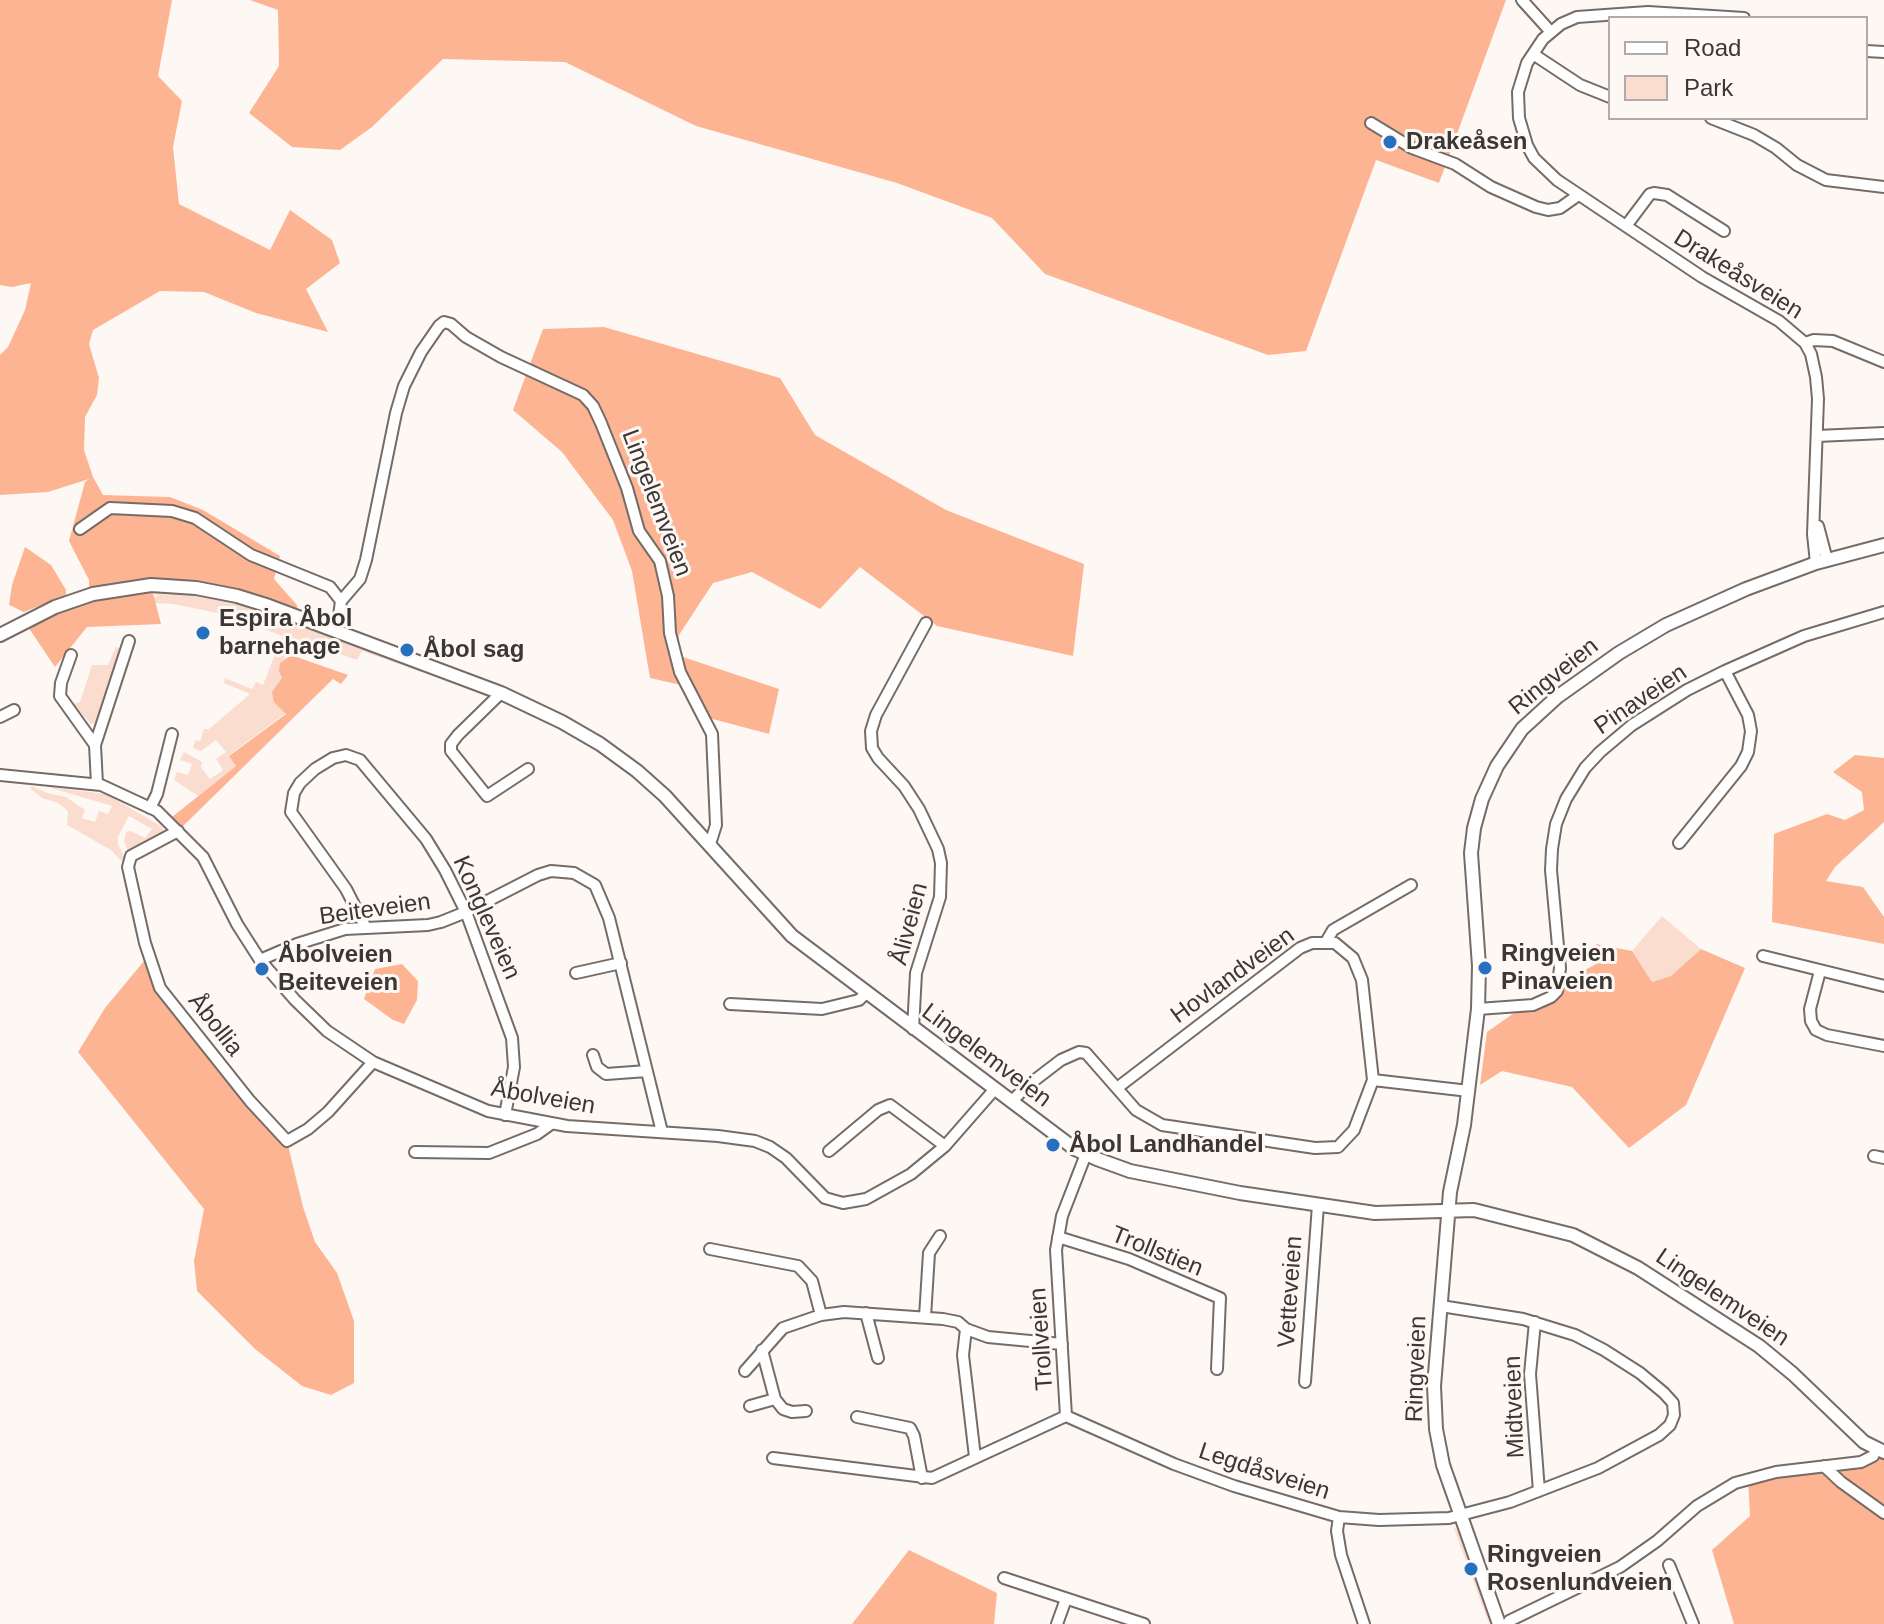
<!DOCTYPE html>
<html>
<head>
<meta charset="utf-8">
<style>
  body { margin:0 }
  #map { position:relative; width:1884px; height:1624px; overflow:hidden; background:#fef8f5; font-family:Arial,sans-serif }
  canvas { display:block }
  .legend { position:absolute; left:1608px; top:16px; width:260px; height:104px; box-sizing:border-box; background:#fef8f5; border:2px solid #b0aba8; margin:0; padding:10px 14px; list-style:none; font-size:24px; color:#3b3735 }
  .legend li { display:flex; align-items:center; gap:16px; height:40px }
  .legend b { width:40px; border:2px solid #b0aba8 }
</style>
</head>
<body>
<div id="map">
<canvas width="1884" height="1624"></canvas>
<ul class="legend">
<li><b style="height:10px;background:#fff"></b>Road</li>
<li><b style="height:22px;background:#fbddd0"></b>Park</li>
</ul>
</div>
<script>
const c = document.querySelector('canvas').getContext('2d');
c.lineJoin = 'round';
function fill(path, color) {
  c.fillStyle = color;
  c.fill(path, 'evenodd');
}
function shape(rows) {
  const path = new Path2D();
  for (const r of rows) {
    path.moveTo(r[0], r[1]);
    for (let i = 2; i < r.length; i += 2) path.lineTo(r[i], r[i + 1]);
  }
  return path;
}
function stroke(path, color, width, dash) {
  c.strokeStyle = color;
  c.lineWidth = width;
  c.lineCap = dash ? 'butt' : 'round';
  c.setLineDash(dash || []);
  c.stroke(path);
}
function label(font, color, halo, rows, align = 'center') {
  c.font = font + ' Arial,sans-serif';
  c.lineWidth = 6;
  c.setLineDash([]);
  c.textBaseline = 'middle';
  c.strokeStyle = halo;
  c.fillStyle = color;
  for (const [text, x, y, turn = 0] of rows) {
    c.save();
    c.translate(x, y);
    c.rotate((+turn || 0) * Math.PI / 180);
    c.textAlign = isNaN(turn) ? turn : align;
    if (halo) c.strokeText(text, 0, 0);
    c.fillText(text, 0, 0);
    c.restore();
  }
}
fill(shape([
  [138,586,196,588,425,664,421,672,362,651,357,660,305,642,301,643,280,663,282,681,272,692,286,713,229,755,236,766,198,796,174,780,177,772,188,775,192,764,180,760,184,752,202,762,201,767,210,779,223,770,216,759,226,752,216,740,201,751,193,748,195,740,200,741,204,729,209,729,250,694,224,683,225,678,252,689,256,682,263,685,282,636,254,625,242,631,245,621,222,614,173,604,154,603,153,598,158,596],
  [116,647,121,649,96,723,91,724,73,704,80,702,92,665,108,665],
  [31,786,48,793,66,797,85,810,82,818,95,822,99,811,108,814,112,806,48,787,106,794,161,826,165,833,136,850,128,852,124,841,126,832,131,831,145,838,152,829,129,816,118,837,118,844,125,858,121,861,111,850,67,825,68,811,58,803,42,798,31,789],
  [1662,916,1701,949,1671,976,1652,982,1632,951],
  [1453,1526,1459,1532,1491,1616,1489,1624]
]), '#fbddd0');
fill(shape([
  [0,0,172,0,158,76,182,101,173,147,179,204,270,250,290,210,332,240,340,263,306,289,328,332,256,313,204,292,160,291,93,330,89,344,99,378,97,395,85,417,84,450,93,477,103,495,170,497,203,510,280,556,274,579,297,605,299,617,238,596,140,587,153,593,161,624,87,627,55,667,24,621,89,595,89,580,69,541,85,482,89,479,48,492,0,495,0,355,8,347,25,310,31,283,12,287,0,285],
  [250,0,1506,0,1439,183,1376,160,1306,351,1268,355,1045,274,992,218,897,183,696,126,565,62,443,59,372,127,340,150,292,147,249,113,279,66,278,10],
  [604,327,780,378,815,435,946,510,1084,564,1073,656,937,626,860,567,820,609,752,572,713,583,679,635,677,655,779,689,769,734,694,714,681,685,650,678,632,571,613,520,562,452,513,410,543,329],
  [25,547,51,565,66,590,66,595,24,612,9,605,12,585],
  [291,655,348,675,341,684,333,679,178,831,167,821,236,766,229,756,286,714,274,702,272,692,282,678,279,671,280,663],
  [1855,755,1884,758,1884,822,1835,867,1826,881,1863,887,1884,917,1884,944,1772,922,1774,834,1827,814,1845,820,1864,810,1862,792,1833,772],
  [1596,944,1632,951,1652,982,1671,976,1701,949,1745,968,1686,1105,1629,1148,1572,1087,1502,1071,1480,1085,1487,1032,1524,1006,1543,1002,1559,984,1596,964],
  [149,955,160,988,287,1141,303,1207,315,1242,337,1273,354,1321,354,1383,331,1395,302,1386,255,1349,197,1291,194,1261,204,1209,78,1052,105,1008],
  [402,964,418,981,417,1000,404,1024,393,1020,364,999,375,969],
  [1884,1451,1884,1624,1734,1624,1712,1550,1750,1516,1748,1478,1861,1462],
  [909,1550,997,1593,994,1624,852,1624]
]), '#fdb492');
const minor = shape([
  [1522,0,1550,31],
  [1744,18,1648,12,1577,17,1561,24,1543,39,1527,63,1518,92,1519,118,1527,145,1534,158,1557,180,1702,277,1779,321,1805,343,1811,354,1816,377,1818,399,1813,534,1816,563],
  [1866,51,1884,52],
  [1533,54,1580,85,1610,97],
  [1711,118,1754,135,1776,148,1797,165,1826,180,1884,187],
  [1371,123,1412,148,1455,164,1491,187,1536,207,1548,210,1560,208,1577,196],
  [1626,226,1650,194,1654,193,1667,195,1724,231],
  [1805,343,1814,340,1833,341,1884,362],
  [1817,436,1884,433],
  [1818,526,1827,560],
  [80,529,110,508,172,511,195,518,251,555,330,587,341,601,337,631],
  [341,601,360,579,366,560,396,413,404,386,421,352,439,326,444,322,451,324,466,337,501,357,583,395,593,406,601,423,627,488,639,531,660,561,668,596,670,633,680,672,712,734,716,825,710,844],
  [71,655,61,683,60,696,95,745],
  [501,693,458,735,451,744,451,751,487,796,528,769],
  [0,717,14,710],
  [0,775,101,785,157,811,203,857,237,924,260,960,295,1000,327,1031,373,1062,488,1111,567,1126,718,1136,755,1141,770,1147,786,1158,825,1198,843,1203,866,1199,911,1174,945,1146,994,1090],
  [97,784,95,745,129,641],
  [150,808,157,794,172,734],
  [178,831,131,856,128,867,145,943,160,988,250,1101,287,1141,308,1129,328,1112,373,1062],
  [1679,843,1741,766,1748,752,1751,731,1748,715,1725,671],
  [366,928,346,889,291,812,294,793,300,783,315,769,333,758,346,755,360,760,426,839,445,870,466,912,512,1038,514,1067,505,1115],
  [1326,942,1333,930,1411,885],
  [1763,956,1884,986],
  [260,960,297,944,345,929,428,925,441,922,466,912,538,875,551,871,574,873,595,885,609,918,662,1132],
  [1820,971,1810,1009,1811,1021,1816,1030,1827,1035,1884,1046],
  [576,973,621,963],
  [730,1004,822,1009,859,1000,866,993],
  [1478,1009,1533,1005,1551,997,1557,991,1560,968,1551,870,1552,849,1556,824,1566,799,1585,768,1600,752,1632,725,1687,690,1725,671,1804,636,1884,612],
  [913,1029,916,973,940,897,941,863,938,849,919,809,904,786,878,758,872,748,871,731,876,715,926,623],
  [593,1055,597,1067,606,1074,647,1071],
  [1373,1080,1469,1091],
  [1011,1102,1027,1086,1061,1060,1079,1052,1086,1053,1136,1110,1162,1125,1315,1148,1338,1147,1354,1130,1373,1080,1362,980,1353,958,1335,943,1312,943,1300,948,1117,1088],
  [829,1151,878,1110,890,1105,945,1146],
  [415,1152,489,1153,537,1134,551,1124],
  [1874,1156,1884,1158],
  [1058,1237,1129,1259,1220,1298,1217,1369],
  [710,1249,798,1266,812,1281,821,1315],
  [866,1313,878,1358],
  [925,1317,929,1253,940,1236],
  [1535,1322,1530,1374,1539,1491],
  [966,1329,963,1355,975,1457],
  [762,1350,775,1399,783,1409,792,1412,806,1411],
  [745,1371,783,1328,821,1315,844,1312,943,1319,958,1322,966,1329,988,1337,1062,1344],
  [1305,1382,1318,1205],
  [750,1406,775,1399],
  [1066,1416,1174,1464,1234,1486,1339,1517,1379,1520,1449,1518,1510,1502,1598,1468,1659,1435,1670,1425,1674,1415,1673,1403,1664,1393,1640,1373,1604,1350,1575,1335,1523,1319,1441,1306],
  [857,1417,910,1428,914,1436,922,1478],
  [773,1458,932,1478,1066,1416,1056,1250,1062,1216,1086,1154],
  [1824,1466,1841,1482,1884,1513],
  [1339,1517,1337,1531,1341,1555,1364,1624],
  [1669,1565,1693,1624],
  [1004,1578,1144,1624],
  [1509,1621,1620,1567,1657,1541,1697,1506,1735,1483,1776,1472,1861,1462,1873,1456,1877,1449],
  [1057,1624,1066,1599]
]);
const major = shape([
  [0,635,55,607,93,594,151,585,196,588,237,596,269,606,501,693,562,722,600,744,637,771,665,796,792,936,1075,1149,1097,1159,1130,1171,1240,1193,1375,1213,1474,1210,1573,1235,1638,1268,1759,1346,1793,1374,1864,1442,1884,1452],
  [1499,1624,1443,1465,1436,1429,1434,1386,1450,1192,1464,1125,1478,1009,1479,966,1471,853,1474,828,1482,799,1497,766,1522,729,1557,697,1619,653,1666,625,1746,589,1816,563,1884,545]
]);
stroke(minor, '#756c67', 14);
stroke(major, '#756c67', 16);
stroke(minor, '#fff', 10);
stroke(major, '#fff', 12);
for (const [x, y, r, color] of [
  [1390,142,8,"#276fbf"],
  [203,633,8,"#276fbf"],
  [407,650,8,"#276fbf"],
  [1485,968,8,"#276fbf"],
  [262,969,8,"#276fbf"],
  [1053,1145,8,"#276fbf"],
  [1471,1569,8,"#276fbf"]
]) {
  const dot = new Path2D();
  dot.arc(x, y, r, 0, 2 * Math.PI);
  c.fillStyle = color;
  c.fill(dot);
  stroke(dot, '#fef8f5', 3);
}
label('bold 24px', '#3b3735', '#fef8f5', [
  ["Drakeåsen",1406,142],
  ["Espira Åbol",219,619],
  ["barnehage",219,647],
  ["Åbol sag",423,650],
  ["Ringveien",1501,954],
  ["Pinaveien",1501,982],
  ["Åbolveien",278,955],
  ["Beiteveien",278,983],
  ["Åbol Landhandel",1069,1145],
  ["Ringveien",1487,1555],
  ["Rosenlundveien",1487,1583]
], 'left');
label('24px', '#3b3735', '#fef8f5', [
  ["Drakeåsveien",1738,275,32],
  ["Lingelemveien",656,503,69],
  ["Ringveien",1554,677,-39],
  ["Pinaveien",1641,700,-34],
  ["Beiteveien",375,910,-8],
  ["Kongleveien",486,918,66],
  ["Åliveien",910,924,-75],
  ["Hovlandveien",1233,976,-36],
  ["Åbollia",215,1025,52],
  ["Lingelemveien",986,1056,37],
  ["Åbolveien",543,1098,10],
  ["Trollstien",1157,1252,22],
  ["Vetteveien",1291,1292,-86],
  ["Lingelemveien",1722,1298,34],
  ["Trollveien",1042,1339,-94],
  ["Ringveien",1417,1369,-88],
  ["Midtveien",1515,1407,-92],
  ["Legdåsveien",1264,1472,18]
]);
</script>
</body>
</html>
